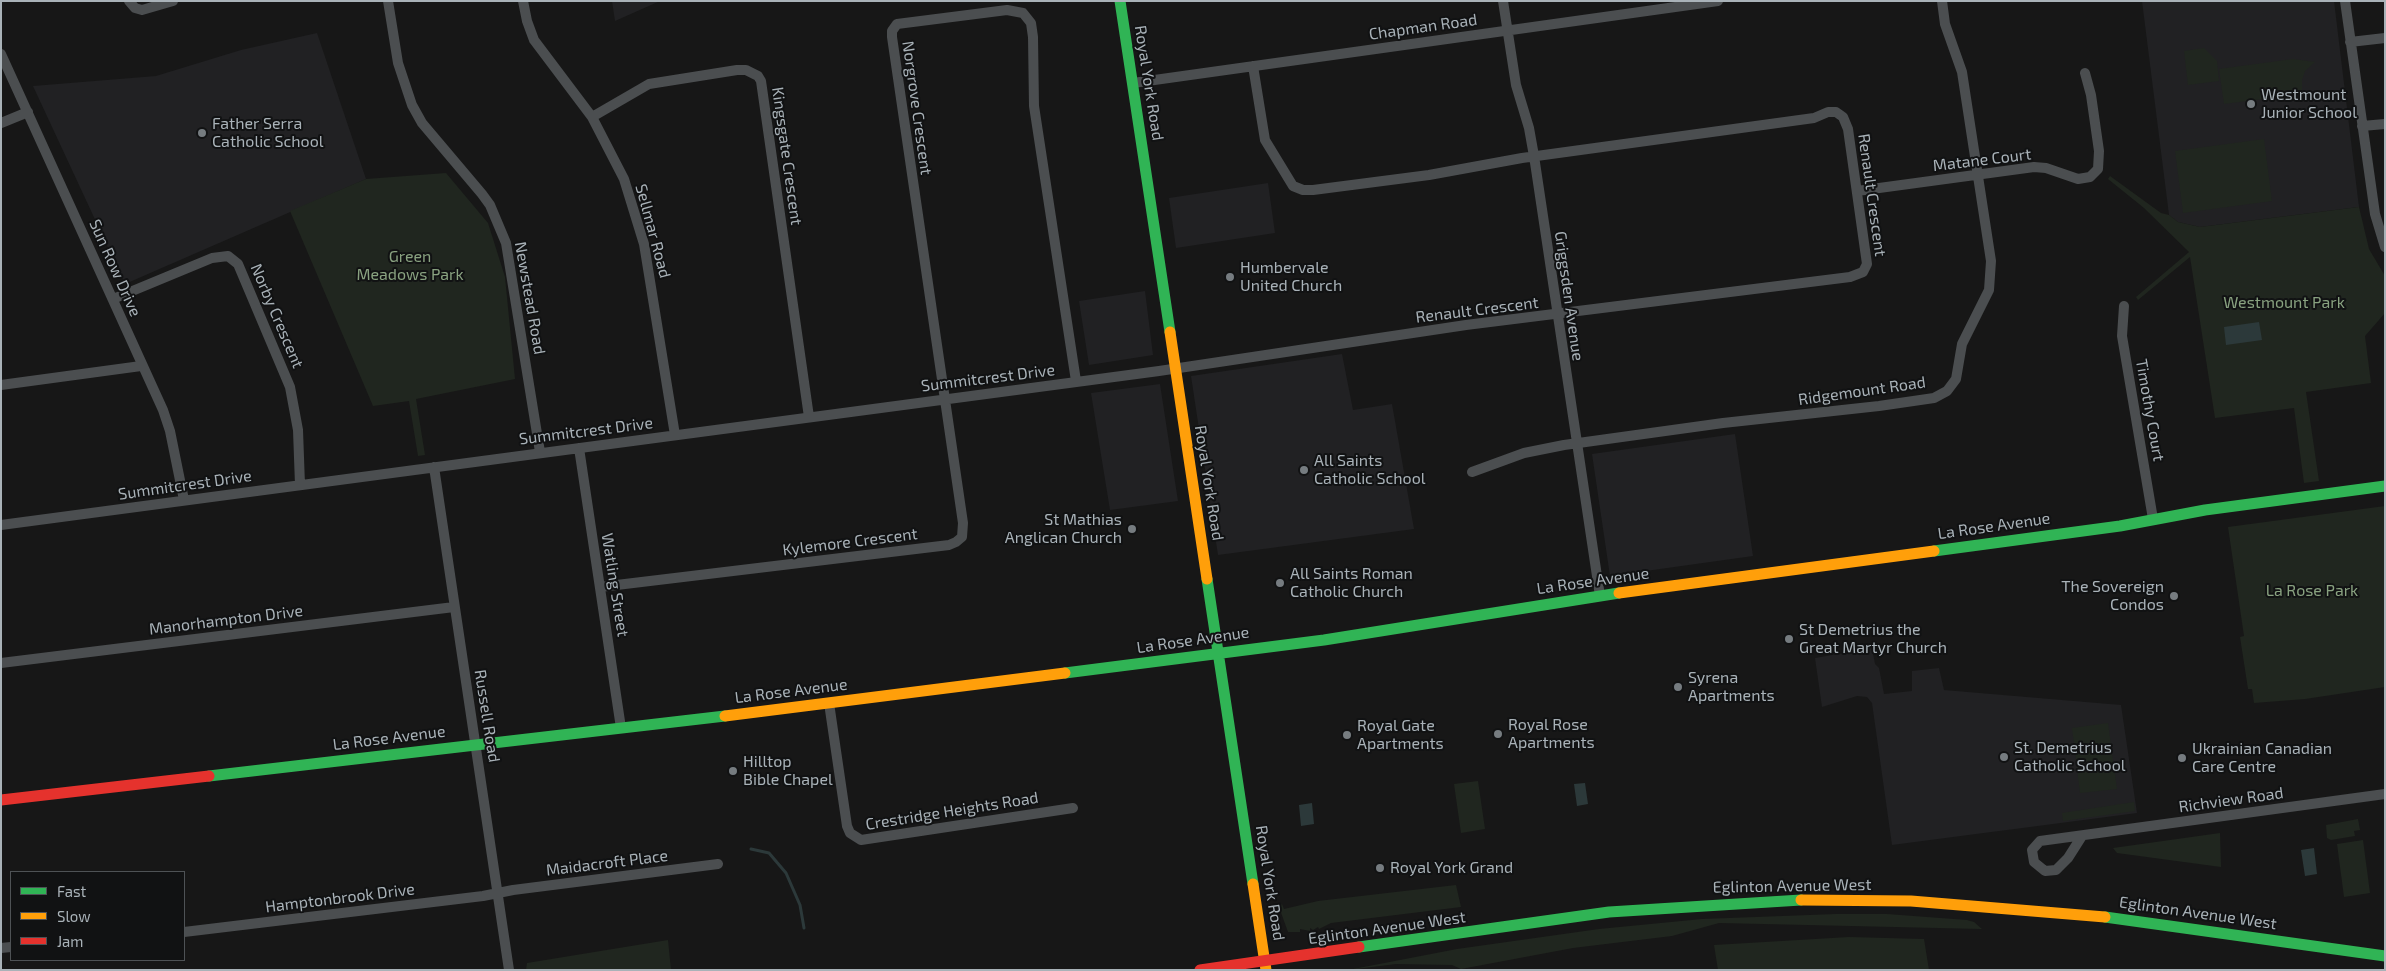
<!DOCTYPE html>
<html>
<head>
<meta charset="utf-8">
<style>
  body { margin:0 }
  #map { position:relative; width:2386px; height:971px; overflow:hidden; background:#171717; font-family:"Exo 2",sans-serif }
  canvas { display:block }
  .frame { position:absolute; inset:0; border:2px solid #a9b2b8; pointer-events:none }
  .legend { position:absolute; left:10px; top:871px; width:175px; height:90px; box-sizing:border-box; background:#111213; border:1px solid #4e5255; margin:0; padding:6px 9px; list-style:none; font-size:15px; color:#a9b2b8 }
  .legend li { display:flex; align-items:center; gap:10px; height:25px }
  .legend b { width:25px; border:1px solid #4e5255 }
</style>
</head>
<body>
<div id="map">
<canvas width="2386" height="971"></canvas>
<div class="frame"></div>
<ul class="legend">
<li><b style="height:6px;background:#30b455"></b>Fast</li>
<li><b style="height:6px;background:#ff9f0a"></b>Slow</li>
<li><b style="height:6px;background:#e5322d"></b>Jam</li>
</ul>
</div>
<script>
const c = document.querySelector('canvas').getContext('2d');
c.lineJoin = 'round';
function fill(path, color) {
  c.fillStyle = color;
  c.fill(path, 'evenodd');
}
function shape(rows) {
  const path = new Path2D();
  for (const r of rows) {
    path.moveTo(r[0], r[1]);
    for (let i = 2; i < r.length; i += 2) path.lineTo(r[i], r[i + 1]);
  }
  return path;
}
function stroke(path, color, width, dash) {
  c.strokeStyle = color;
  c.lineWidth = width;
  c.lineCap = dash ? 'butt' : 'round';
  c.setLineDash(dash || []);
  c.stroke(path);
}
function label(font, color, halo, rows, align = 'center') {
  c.font = font + ' "Exo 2",sans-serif';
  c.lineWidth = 4;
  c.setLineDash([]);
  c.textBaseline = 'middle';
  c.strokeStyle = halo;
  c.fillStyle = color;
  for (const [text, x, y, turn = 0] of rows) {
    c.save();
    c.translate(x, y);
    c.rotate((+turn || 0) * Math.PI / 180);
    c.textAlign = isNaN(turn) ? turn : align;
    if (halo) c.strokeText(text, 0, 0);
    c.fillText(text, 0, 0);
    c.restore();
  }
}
fill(shape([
  [612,1,660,1,615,21],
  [2142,1,2334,1,2359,207,2200,227,2178,222,2169,215],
  [317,33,366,179,125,284,33,86,156,76,241,50],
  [1268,183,1275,233,1176,248,1169,198],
  [1145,291,1153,355,1089,365,1079,301],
  [1342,354,1353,410,1392,404,1414,529,1218,555,1191,376],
  [1160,384,1178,501,1110,510,1091,393],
  [1735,434,1753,556,1610,576,1592,454],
  [1872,648,1875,664,1879,668,1884,694,1912,691,1912,671,1939,668,1944,690,2121,705,2137,813,1892,845,1872,703,1867,697,1857,696,1822,707,1815,658]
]), '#212123');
fill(shape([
  [2204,48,2217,61,2219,81,2188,85,2184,51],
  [2293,59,2315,62,2305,71,2302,80,2302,94,2224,104,2219,69],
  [2264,139,2272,201,2183,213,2175,151],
  [446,173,488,223,505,277,515,379,416,399,425,455,418,456,409,401,373,406,290,211,366,179],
  [2110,176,2161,213,2169,215,2178,222,2200,227,2359,207,2369,249,2385,276,2385,313,2365,336,2371,383,2306,392,2319,481,2304,483,2294,408,2215,418,2190,257,2138,300,2136,297,2189,252,2144,208,2108,179],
  [2385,506,2385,687,2305,699,2254,703,2252,689,2248,689,2240,637,2244,636,2228,527],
  [2108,723,2117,789,2080,793,2072,728],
  [1478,781,1485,829,1461,833,1454,784],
  [2134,802,2135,811,2063,821,2062,813],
  [2358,819,2360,830,2354,831,2355,836,2331,840,2327,838,2326,825],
  [2220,833,2221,867,2117,853,2113,848],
  [2363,840,2370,893,2344,897,2337,844],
  [1456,885,1461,907,1331,923,1319,929,1318,927,1313,930,1310,928,1310,931,1300,929,1300,932,1288,932,1279,907,1282,904,1284,909,1318,901],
  [1836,914,1887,914,1967,920,1974,922,1982,929,1719,923,1672,936,1573,948,1461,969,1452,965,1396,964,1348,970,1457,949,1599,929,1702,919],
  [1849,937,1924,939,1929,970,1718,970,1714,945],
  [668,940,671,970,526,970,527,963]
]), '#20261f');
fill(shape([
  [2259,322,2262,340,2226,345,2224,327],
  [1585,783,1588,804,1577,806,1574,784],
  [1312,803,1314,824,1301,826,1299,805],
  [2314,848,2317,874,2305,876,2301,850]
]), '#2c393a');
stroke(shape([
  [751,849,769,853,786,873,800,905,804,928]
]), '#2c393a', 3);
stroke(shape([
  [129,1,135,8,142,10,173,1],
  [388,1,398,63,412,105,422,123,482,194,490,205,506,243,540,452],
  [523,1,527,21,534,40,592,117,624,179,644,244,675,435],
  [1503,1,1516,85,1529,128,1534,156,1600,596],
  [2345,1,2375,214,2385,247],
  [2350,42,2385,38],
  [1,54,163,410,170,431,184,500],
  [1133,83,1718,1],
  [592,117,649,84,737,70,746,70,758,76,761,81,809,417],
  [1,123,28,112],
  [2362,126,2385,124],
  [1857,191,2034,167,2046,168,2078,179,2090,177,2098,169,2099,151,2091,95,2085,73],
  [113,299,212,258,228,256,238,264,290,387,298,430,300,485],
  [2124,306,2122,336,2153,519],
  [1,385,141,366],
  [579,448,621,728],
  [434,467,509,970],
  [1472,472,1524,453,1564,445,1723,423,1879,406,1934,398,1947,391,1956,379,1962,344,1989,290,1991,261,1962,72,1945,24,1942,1],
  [1,525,1159,371,1466,325,1850,277,1863,272,1867,264,1848,129,1843,117,1836,112,1828,112,1814,118,1522,158,1429,175,1313,190,1303,190,1293,186,1265,140,1253,66],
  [600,587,949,545,956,542,962,537,963,523,892,37,892,31,897,24,1007,10,1023,13,1031,23,1033,37,1034,106,1076,381],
  [1,663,454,607],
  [829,703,847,826,850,833,861,840,1073,808],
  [2082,836,2068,858,2056,870,2045,871,2034,862,2032,850,2040,841,2385,794],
  [184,932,483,896,513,890,718,864],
  [1,948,11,947]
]), '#4b4e50', 10);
stroke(shape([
  [1120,1,1170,332],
  [1934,551,2120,526,2205,510,2385,486],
  [1207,579,1253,884],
  [1065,673,1324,640,1619,593],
  [209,776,725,716],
  [2105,917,2385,956],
  [1359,947,1609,912,1801,900]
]), '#30b455', 11);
stroke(shape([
  [1170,332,1207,579],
  [1619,593,1934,551],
  [725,716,1065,673],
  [1253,884,1266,970],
  [1801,900,1911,901,2105,917]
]), '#ff9f0a', 11);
stroke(shape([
  [1,800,209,776],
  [1200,970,1359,947]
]), '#e5322d', 11);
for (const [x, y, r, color] of [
  [2251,104,5,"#767c80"],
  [202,133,5,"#767c80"],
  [1230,277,5,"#767c80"],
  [1304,470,5,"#767c80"],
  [1132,529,5,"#767c80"],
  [1280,583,5,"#767c80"],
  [2174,596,5,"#767c80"],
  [1789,639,5,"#767c80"],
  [1678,687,5,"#767c80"],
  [1498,734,5,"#767c80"],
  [1347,735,5,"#767c80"],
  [2004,757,5,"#767c80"],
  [2182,758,5,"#767c80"],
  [733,771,5,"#767c80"],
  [1380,868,5,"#767c80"]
]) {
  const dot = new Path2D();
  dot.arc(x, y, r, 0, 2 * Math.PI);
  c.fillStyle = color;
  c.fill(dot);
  stroke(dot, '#111213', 2);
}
label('16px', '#a9b2b8', '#111213', [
  ["Chapman Road",1423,27,-8],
  ["Royal York Road",1149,83,81],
  ["Norgrove Crescent",917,108,82],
  ["Kingsgate Crescent",787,156,82],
  ["Matane Court",1982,160,-7],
  ["Renault Crescent",1872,195,82],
  ["Sellmar Road",653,231,75],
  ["Sun Row Drive",115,268,66],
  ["Griggsden Avenue",1569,296,82],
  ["Newstead Road",530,298,80],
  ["Renault Crescent",1477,310,-7],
  ["Norby Crescent",277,316,67],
  ["Summitcrest Drive",988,378,-7],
  ["Ridgemount Road",1862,391,-8],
  ["Timothy Court",2150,410,80],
  ["Summitcrest Drive",586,431,-7],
  ["Royal York Road",1209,483,81],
  ["Summitcrest Drive",185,485,-8],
  ["La Rose Avenue",1994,526,-8],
  ["Kylemore Crescent",850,542,-7],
  ["La Rose Avenue",1593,581,-8],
  ["Watling Street",615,585,81],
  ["Manorhampton Drive",226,620,-7],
  ["La Rose Avenue",1193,640,-8],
  ["La Rose Avenue",791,691,-7],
  ["Russell Road",487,716,81],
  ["La Rose Avenue",389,738,-7],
  ["Richview Road",2231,800,-8],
  ["Crestridge Heights Road",952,811,-9],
  ["Maidacroft Place",607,863,-7],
  ["Royal York Road",1270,883,81],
  ["Eglinton Avenue West",1792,886,-1],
  ["Hamptonbrook Drive",340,898,-7],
  ["Eglinton Avenue West",2198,913,8],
  ["Eglinton Avenue West",1387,928,-8]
]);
label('16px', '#a9b2b8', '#111213', [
  ["Westmount",2261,95],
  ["Junior School",2261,113],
  ["Father Serra",212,124],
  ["Catholic School",212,142],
  ["Humbervale",1240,268],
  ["United Church",1240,286],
  ["All Saints",1314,461],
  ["Catholic School",1314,479],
  ["St Mathias",1122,520,"right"],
  ["Anglican Church",1122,538,"right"],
  ["All Saints Roman",1290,574],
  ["Catholic Church",1290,592],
  ["The Sovereign",2164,587,"right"],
  ["Condos",2164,605,"right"],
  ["St Demetrius the",1799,630],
  ["Great Martyr Church",1799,648],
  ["Syrena",1688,678],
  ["Apartments",1688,696],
  ["Royal Rose",1508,725],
  ["Apartments",1508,743],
  ["Royal Gate",1357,726],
  ["Apartments",1357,744],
  ["St. Demetrius",2014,748],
  ["Catholic School",2014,766],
  ["Ukrainian Canadian",2192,749],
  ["Care Centre",2192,767],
  ["Hilltop",743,762],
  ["Bible Chapel",743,780],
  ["Royal York Grand",1390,868]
], 'left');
label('16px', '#89a280', '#111213', [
  ["Green",410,257],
  ["Meadows Park",410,275],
  ["Westmount Park",2284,303],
  ["La Rose Park",2312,591]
]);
</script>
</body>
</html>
